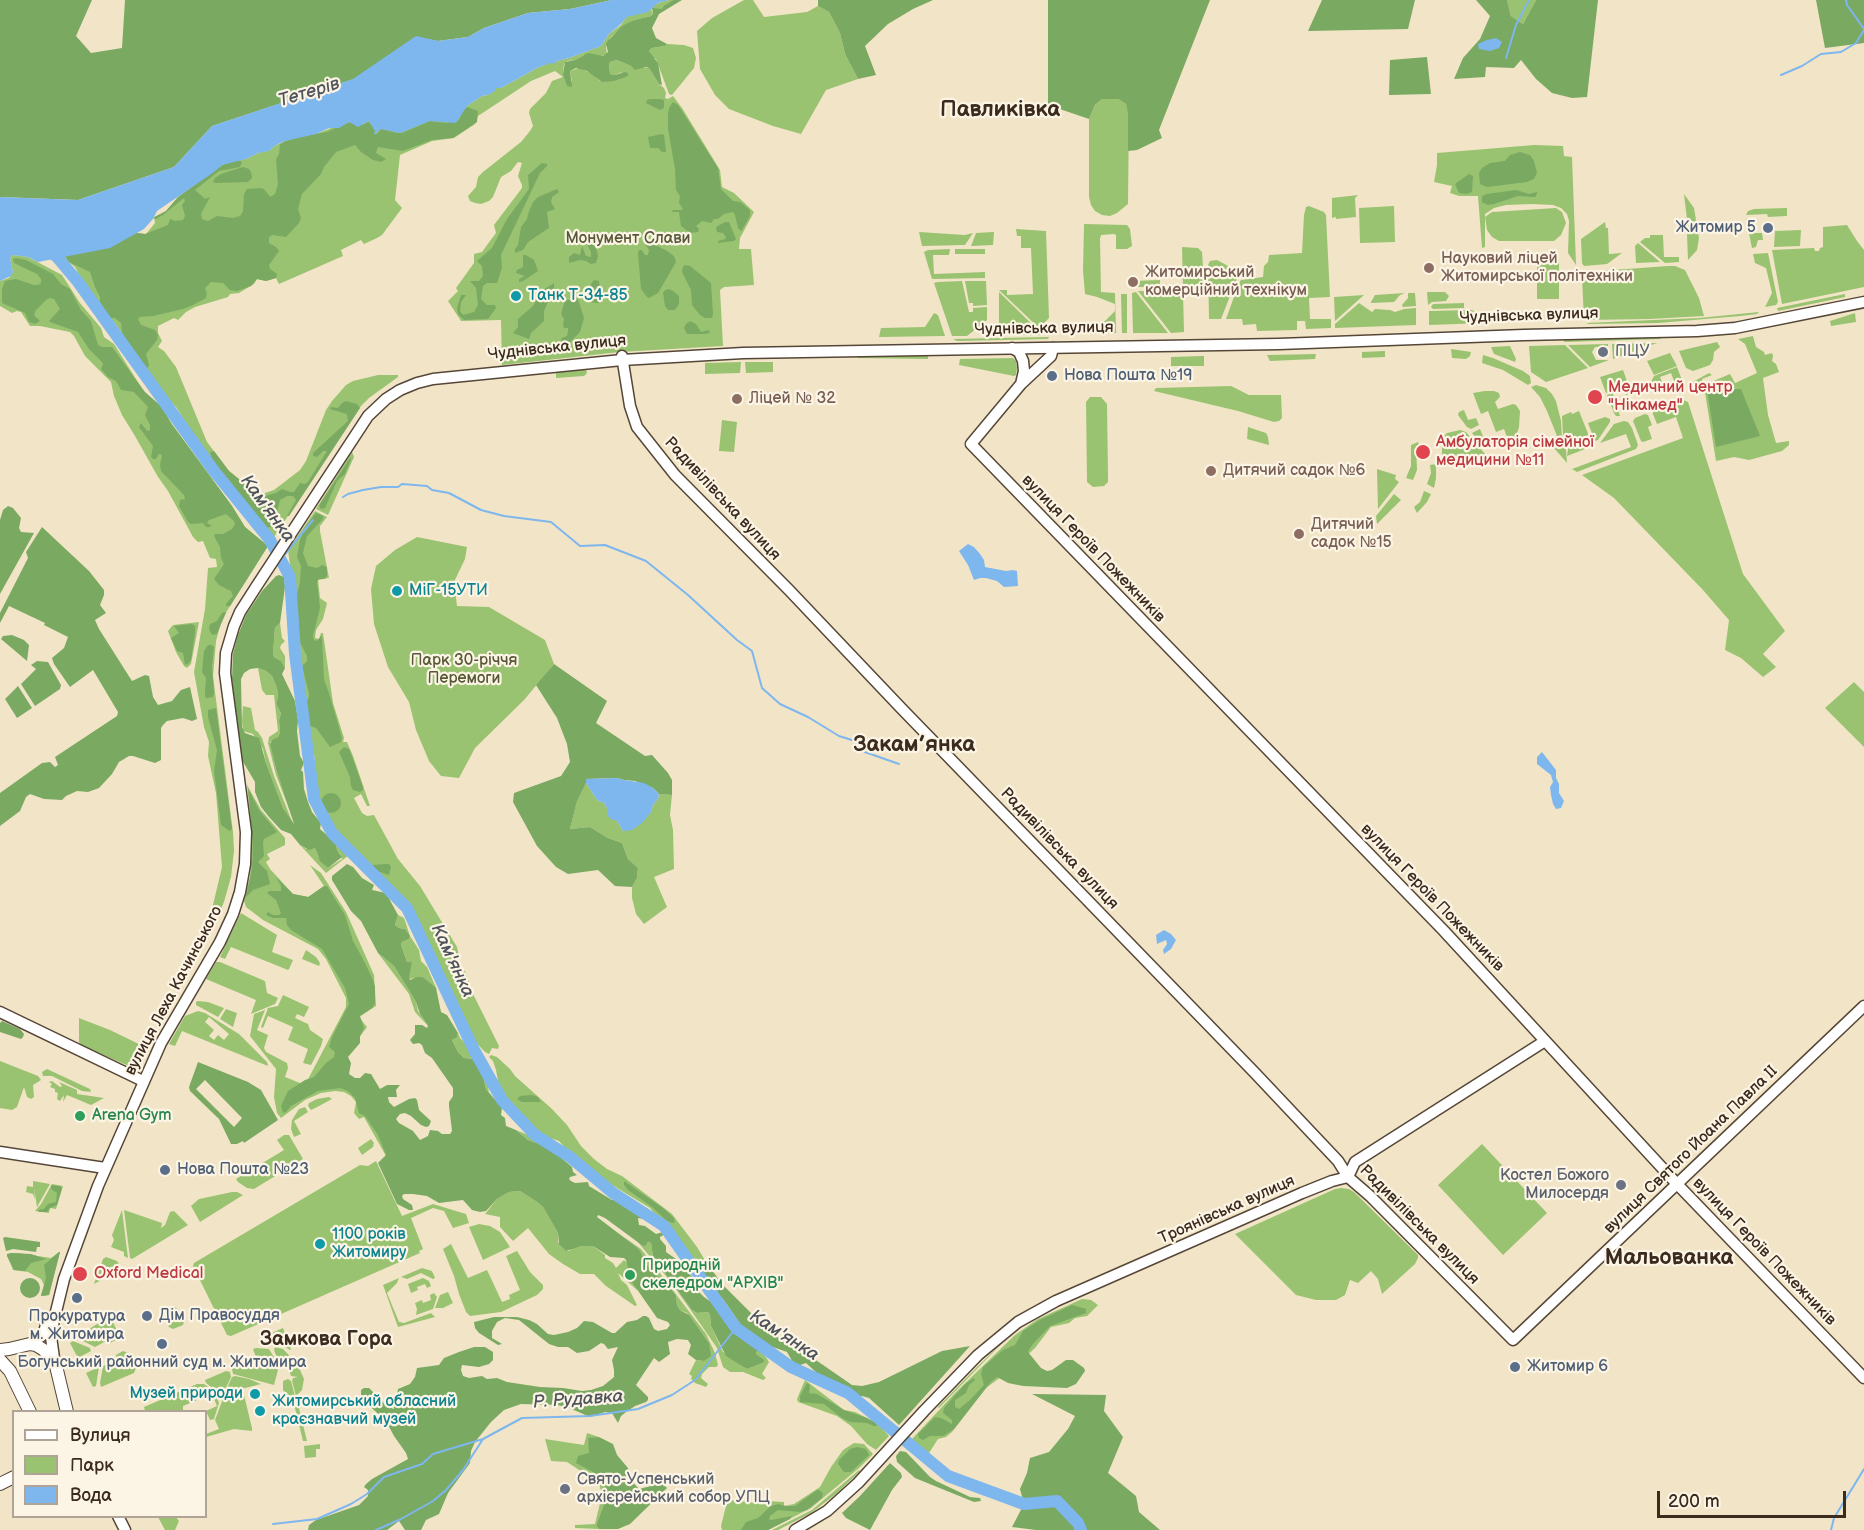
<!DOCTYPE html>
<html>
<head>
<meta charset="utf-8">
<style>
  body { margin:0 }
  #map { position:relative; width:1864px; height:1530px; overflow:hidden; background:#f2e5c7; font-family:"Balsamiq Sans",sans-serif }
  canvas { display:block }
  .legend { position:absolute; left:12px; top:1410px; width:195px; height:108px; box-sizing:border-box; background:#fcf5e5; border:2px solid #afa495; margin:0; padding:8px 10px; list-style:none; font-size:18px; color:#3b2a1e }
  .legend li { display:flex; align-items:center; gap:12px; height:30px }
  .legend b { width:30px; border:2px solid #afa495 }
  .scale { position:absolute; left:1657px; top:1491px; width:189px; height:27px; box-sizing:border-box; border:3px solid #3b2a1e; border-top:0; padding-left:8px; font-size:18px; line-height:21px; white-space:nowrap; color:#3b2a1e; -webkit-text-stroke:4px #fcf5e5; paint-order:stroke }
</style>
</head>
<body>
<div id="map">
<canvas width="1864" height="1530"></canvas>
<ul class="legend">
<li><b style="height:8px;background:#fff"></b>Вулиця</li>
<li><b style="height:16px;background:#99c370"></b>Парк</li>
<li><b style="height:16px;background:#7eb6ee"></b>Вода</li>
</ul>
<div class="scale">200 m</div>
</div>
<script>
const c = document.querySelector('canvas').getContext('2d');
c.lineJoin = 'round';
function fill(path, color) {
  c.fillStyle = color;
  c.fill(path, 'evenodd');
}
function shape(rows) {
  const path = new Path2D();
  for (const r of rows) {
    if (r.length === 3) {
      path.moveTo(r[0] + r[2], r[1]);
      path.arc(r[0], r[1], r[2], 0, 2 * Math.PI);
      continue;
    }
    path.moveTo(r[0], r[1]);
    for (let i = 2; i < r.length; i += 2) path.lineTo(r[i], r[i + 1]);
  }
  return path;
}
function stroke(path, color, width, dash) {
  c.strokeStyle = color;
  c.lineWidth = width;
  c.lineCap = dash ? 'butt' : 'round';
  c.setLineDash(dash || []);
  c.stroke(path);
}
function label(font, color, halo, rows, align = 'center') {
  c.font = font + ' "Balsamiq Sans",sans-serif';
  c.lineWidth = 4.5;
  c.setLineDash([]);
  c.textBaseline = 'middle';
  c.strokeStyle = halo;
  c.fillStyle = color;
  for (const [text, x, y, turn = 0] of rows) {
    c.save();
    c.translate(x, y);
    c.rotate((+turn || 0) * Math.PI / 180);
    c.textAlign = isNaN(turn) ? turn : align;
    if (halo) c.strokeText(text, 0, 0);
    c.fillText(text, 0, 0);
    c.restore();
  }
}
fill(shape([
  [669,0,673,0,663,6,662,9,651,9,653,14,651,16,634,20,620,29,611,37,606,47,607,54,602,56,584,55,575,60,567,61,564,64,563,74,572,82,570,71,579,68,593,74,600,81,614,81,622,72,615,75,610,74,609,64,610,62,617,60,631,66,649,68,659,84,664,88,666,93,665,98,668,99,673,96,682,108,720,170,722,187,734,193,754,212,740,238,739,249,751,249,754,285,724,287,720,290,723,346,620,352,502,365,501,320,461,321,448,301,458,291,456,288,474,263,474,254,482,252,490,241,496,233,494,225,522,188,522,185,518,176,522,163,518,162,511,171,501,177,493,197,489,201,481,204,475,203,470,201,468,196,476,187,478,177,483,172,521,142,530,131,533,126,529,113,530,109,546,93,552,81,563,77,555,71,531,81,478,116,475,124,454,138,432,141,400,155,395,200,402,208,382,235,377,238,364,244,361,240,341,250,343,256,279,284,276,278,266,281,257,279,254,284,239,293,230,294,228,297,195,307,186,312,178,320,174,318,158,326,158,333,162,341,158,347,164,351,176,367,207,442,229,471,254,491,265,493,274,490,300,470,306,461,326,410,332,401,346,385,353,381,378,375,398,375,398,377,369,398,361,406,274,537,270,534,264,529,254,512,246,508,242,499,231,491,226,480,216,470,176,407,164,396,147,375,127,340,114,322,107,318,102,309,90,296,75,267,58,254,137,233,146,234,155,223,154,217,166,211,178,197,198,183,234,161,246,159,258,153,270,150,276,145,303,136,316,134,331,128,462,112,467,106,482,96,488,95,496,88,501,88,537,68,549,63,569,58,601,46,609,34,621,25,627,16,647,12,654,6,658,3],
  [744,0,753,0,764,17,807,12,818,6,829,12,840,33,845,54,858,79,826,90,801,134,773,126,729,109,715,95,700,69,697,31,712,18],
  [1507,0,1536,0,1523,24,1511,16],
  [667,44,684,45,693,48,696,58,694,68,672,95,669,94,656,59,652,57,649,51,652,48,665,46],
  [1102,99,1118,99,1126,104,1129,113,1128,204,1117,213,1110,216,1102,215,1095,211,1091,205,1089,197,1089,119,1095,105],
  [1534,145,1563,146,1564,156,1572,157,1576,265,1568,253,1569,221,1567,214,1561,208,1553,205,1531,204,1506,205,1494,208,1485,214,1485,247,1482,248,1478,196,1459,196,1450,193,1452,186,1434,182,1437,165,1437,153],
  [1684,194,1694,208,1699,238,1697,250,1688,260,1687,234,1689,233,1689,228,1688,228],
  [1358,195,1355,198,1356,217,1336,219,1336,217,1332,218,1332,198],
  [1309,206,1324,212,1326,215,1330,297,1309,298,1310,319,1331,319,1331,328,1306,329,1305,321,1297,321,1297,330,1257,331,1256,324,1243,325,1242,319,1226,319,1239,283,1241,280,1263,277,1264,266,1268,262,1269,255,1302,253,1304,215,1306,207],
  [1394,206,1395,242,1360,243,1359,208],
  [1556,208,1562,212,1566,223,1561,235,1554,241,1499,241,1492,237,1487,230,1485,217,1492,212],
  [1787,208,1787,216,1768,217,1767,214,1746,215,1748,211,1754,209],
  [1754,218,1755,233,1762,233,1763,240,1758,240,1756,247,1752,248,1746,219],
  [1605,222,1606,228,1608,228,1609,254,1622,253,1607,264,1584,266,1582,263,1581,239],
  [1084,224,1127,225,1130,229,1132,246,1127,249,1116,249,1116,235,1114,234,1101,235,1100,239,1101,292,1115,293,1116,333,1086,334,1086,332,1093,332,1106,320,1115,311,1115,304,1097,297,1085,294,1083,271],
  [1847,225,1857,241,1864,250,1864,287,1782,304,1772,250,1814,248,1815,251,1819,251,1820,248,1823,247,1823,227],
  [1016,229,1046,231,1049,318,1039,328,999,290,1007,290,1007,295,1033,294,1031,248,1021,248,1021,236,1017,236],
  [1801,230,1800,246,1774,247,1775,231],
  [919,232,965,235,973,233,965,245,922,246],
  [994,232,993,245,971,246,976,233],
  [1650,235,1663,235,1664,257,1679,257,1679,262,1665,263,1640,242,1645,238,1650,238],
  [1638,243,1660,262,1636,263,1635,246],
  [1182,247,1198,248,1202,252,1203,267,1200,270,1200,275,1203,276,1203,291,1183,288],
  [950,249,949,255,933,255,934,274,985,272,985,278,932,279,924,252,928,250],
  [955,249,985,249,985,254,955,254],
  [1768,253,1778,302,1776,305,1765,307,1772,293,1766,268,1755,263,1753,254],
  [13,255,28,257,62,275,80,303,101,328,104,337,114,344,144,392,162,407,171,423,232,506,245,527,268,546,227,611,220,626,216,641,213,676,233,832,234,851,231,877,224,902,208,939,197,956,195,954,212,909,222,867,216,793,208,756,209,742,204,727,194,672,205,609,208,568,217,567,216,559,210,558,203,541,198,542,193,537,168,491,158,477,135,436,122,415,114,396,111,382,85,356,74,336,70,332,40,326,30,326,21,312,17,311,12,313,0,306,0,281,9,278,13,272,10,258],
  [1537,259,1559,259,1559,299,1537,299],
  [1217,260,1230,267,1237,272,1238,276,1221,319,1209,319,1208,265,1210,261],
  [1668,266,1675,266,1685,270,1699,298,1704,316,1650,319,1584,320,1582,277,1585,272],
  [1160,280,1160,287,1137,287,1132,283,1132,281],
  [962,281,969,312,973,312,973,308,987,307,987,320,967,336,952,336,934,283,938,282],
  [965,281,986,281,987,305,973,306,973,303,969,303],
  [1138,291,1183,291,1184,332,1171,333],
  [999,292,1041,333,1040,335,999,335],
  [1136,292,1168,333,1133,333,1132,293],
  [1427,292,1445,292,1449,296,1446,301,1432,302,1428,305],
  [1405,293,1400,295,1394,302,1371,303,1371,302,1375,295],
  [1408,293,1415,293,1416,306,1403,307,1402,305,1408,298],
  [1121,294,1127,294,1127,333,1122,333],
  [1845,294,1845,297,1778,311,1777,308],
  [1364,295,1335,321,1334,297],
  [1359,303,1372,312,1375,309,1390,310,1395,312,1404,309,1416,308,1416,325,1335,328,1335,324],
  [1464,303,1464,308,1433,309,1431,307,1433,304],
  [1472,310,1482,316,1483,323,1429,325,1429,311],
  [1759,312,1757,314,1740,316,1658,323,1589,324,1586,323,1699,318],
  [934,313,938,315,945,336,879,337,881,328,925,327],
  [1855,313,1856,322,1831,326,1830,321],
  [1753,336,1756,347,1764,352,1765,355,1772,353,1773,356,1772,361,1776,364,1779,372,1763,378,1768,415,1776,443,1789,441,1789,445,1782,451,1749,460,1734,457,1716,461,1704,386,1701,382,1696,383,1699,392,1692,390,1691,383,1709,373,1712,375,1702,379,1704,385,1730,374,1735,383,1757,373,1745,344,1738,339],
  [1049,337,1048,339,957,341,953,339],
  [1660,337,1661,339,1564,342,1565,338],
  [1717,342,1720,347,1714,352,1713,360,1710,365,1693,371,1686,368,1679,351],
  [1656,343,1657,343,1613,359,1612,344],
  [1608,344,1608,346,1595,347,1592,352,1596,360,1609,360,1590,367,1568,345],
  [1565,345,1588,368,1546,382,1531,372,1529,346],
  [1510,346,1516,359,1515,362,1494,354,1491,347],
  [1451,349,1471,352,1470,356,1466,359,1452,358],
  [1385,351,1385,357,1362,358,1362,352],
  [1670,353,1677,366,1654,375,1647,361],
  [928,354,928,359,857,358,857,355],
  [1316,354,1315,359,1270,361,1267,355],
  [1483,355,1493,358,1523,371,1530,376,1531,383,1528,385,1503,370,1482,363],
  [1204,356,1204,366,1171,366,1171,357],
  [1013,358,1016,361,1017,368,1016,375,1014,376,959,365,960,359],
  [741,362,740,373,705,374,705,363],
  [745,362,773,362,773,372,746,373],
  [1677,367,1685,388,1683,392,1679,394,1671,373,1660,377,1662,382,1652,385,1651,382,1654,376],
  [586,369,587,373,584,376,556,378,556,372],
  [1623,370,1628,384,1606,393,1600,377],
  [1536,385,1546,388,1552,394,1556,401,1561,421,1562,440,1566,450,1567,463,1554,448,1539,444,1538,442,1544,440,1546,446,1559,441,1547,411,1540,397,1531,387],
  [1231,386,1249,395,1281,395,1282,418,1279,421,1274,422,1238,411,1154,391,1156,388],
  [1629,386,1634,387,1636,391,1626,395,1624,390,1613,394,1620,416,1616,416,1614,413,1607,395],
  [1485,391,1494,391,1499,393,1500,397,1495,402,1498,409,1513,404,1516,405,1520,411,1519,427,1512,450,1504,429,1496,432,1488,411,1481,414,1473,393],
  [1090,397,1101,397,1107,404,1108,475,1108,482,1104,486,1093,487,1087,482,1086,402],
  [1683,400,1688,402,1743,574,1785,631,1763,654,1776,667,1763,677,1741,658,1725,650,1729,620,1703,590,1614,498,1582,475,1683,438,1676,417,1657,424,1653,414,1653,411],
  [1464,410,1468,420,1476,418,1479,425,1471,429,1467,427,1458,415,1459,412],
  [1579,411,1593,446,1567,456,1568,449,1563,437,1562,416,1571,412,1572,414],
  [1645,414,1648,415,1652,425,1648,427,1652,439,1643,442,1641,441,1633,421,1635,418],
  [1605,417,1610,419,1610,422,1598,440,1595,441,1588,423],
  [722,420,737,422,734,452,719,451],
  [1624,421,1628,422,1632,428,1638,445,1636,449,1577,472,1572,469,1631,447,1626,434,1600,443,1614,424],
  [1248,427,1266,433,1268,437,1269,445,1247,439],
  [1480,429,1484,439,1492,436,1495,444,1484,448,1472,433],
  [1460,430,1466,432,1486,455,1486,460,1449,463,1444,460,1442,455,1442,438,1447,433],
  [1418,442,1419,446,1416,446,1417,470,1413,480,1406,478,1411,466,1411,445],
  [352,452,354,457,328,515,316,509],
  [1436,464,1436,478,1434,488,1427,484,1431,473,1430,465],
  [1377,469,1396,475,1395,479,1399,482,1378,509],
  [1424,491,1431,494,1427,502,1417,513,1414,507,1420,502],
  [1394,494,1401,500,1377,524,1376,516],
  [315,511,327,517,320,526,320,531,329,578,318,580,320,598,327,603,323,619,316,630,315,638,319,639,321,633,323,633,333,703,344,738,343,742,347,742,353,756,370,806,367,806,361,794,354,798,362,813,367,816,374,815,398,859,420,886,457,947,459,956,451,960,457,973,465,971,474,996,499,1046,498,1049,492,1048,489,1054,485,1052,466,1032,445,977,435,963,423,929,414,913,386,883,376,878,358,859,354,857,350,846,332,827,317,802,315,794,315,782,313,774,315,758,312,748,311,733,306,726,301,673,298,665,296,651,291,644,295,638,295,620,291,609,293,586,288,550],
  [417,537,467,547,465,559,454,582,457,606,489,607,545,640,554,664,524,700,475,748,459,778,441,776,429,761,416,730,409,702,388,667,374,624,371,589,376,566,395,550],
  [199,622,191,664,187,668,184,666,176,652,168,631,173,625],
  [280,623,282,638,285,641,281,645,280,648,285,656,285,668,281,661,274,657,273,653,275,628],
  [258,668,266,671,272,676,277,688,278,696,276,704,281,713,279,720,280,733,278,737,270,742,276,769,293,819,276,775,268,743,269,737,278,731,274,695,266,695,262,690],
  [1854,682,1864,692,1864,747,1825,708],
  [243,706,251,708,255,730,258,732,262,738,274,776,293,824,283,808,266,763,263,749,253,734,243,731,242,721],
  [586,783,597,800,604,803,607,808,607,815,617,821,623,831,651,812,653,805,658,799,659,794,672,795,670,815,673,830,674,869,654,877,667,907,644,924,636,914,632,898,632,887,637,878,638,868,628,859,622,843,608,838,590,827,570,829,577,800],
  [247,785,261,810,285,838,285,845,267,854,270,859,266,862,270,869,293,894,309,897,324,886,310,865,321,873,346,912,374,975,376,1006,359,1017,367,1027,336,1069,346,1074,395,1161,386,1156,364,1117,359,1119,354,1113,356,1102,351,1096,344,1092,335,1091,321,1093,305,1100,281,1118,277,1113,274,1097,276,1069,250,1036,254,1014,265,1010,257,1030,268,1035,264,1048,266,1052,287,1063,288,1068,285,1077,305,1085,346,1007,346,998,326,959,318,949,263,920,246,907,244,901,250,877,252,853,252,833],
  [336,843,349,855,326,873,300,845,306,849,315,848,318,856,328,868,342,859,341,855,337,850],
  [241,913,277,935,272,952,293,960,289,969,288,970,231,947,225,959,220,957],
  [398,915,404,918,410,936,419,950,421,961,427,967,437,990,423,977,409,979,408,973,412,961,407,962,401,945,402,942,409,939,410,937,405,929,399,928,395,925],
  [306,950,316,957,320,963,319,966,302,959],
  [378,953,394,966,416,1002,418,1011,427,1025,415,1012,409,994],
  [216,962,220,962,265,981,267,993,278,998,275,1004,251,1014,256,1000,206,979],
  [283,995,309,1007,304,1017,297,1014,295,1018,308,1024,310,1030,323,1039,321,1046,311,1065,303,1063,308,1049,288,1040,293,1027,268,1016,263,1028,261,1027,268,1008,278,1006],
  [198,1001,208,1002,224,1008,218,1017,196,1005,196,1002],
  [226,1009,237,1013,233,1027,220,1019],
  [198,1011,205,1013,239,1034,267,1062,268,1066,182,1031,175,1046,169,1044,185,1016],
  [209,1017,229,1034,224,1040,218,1035,214,1040,209,1036,214,1030,205,1022],
  [79,1018,110,1030,147,1048,138,1064,131,1067,81,1045,79,1042],
  [458,1033,460,1038,481,1059,484,1065,489,1092,486,1089,483,1071,479,1062,475,1059,464,1058,458,1052,452,1040,458,1035],
  [491,1055,497,1057,510,1069,515,1076,552,1109,567,1125,581,1146,594,1159,607,1169,622,1176,672,1214,697,1247,706,1262,705,1263,698,1267,692,1266,687,1253,681,1246,669,1231,660,1226,660,1221,650,1208,581,1166,559,1141,544,1136,516,1120,510,1113,500,1092,496,1070,493,1061,489,1057],
  [0,1061,38,1076,41,1080,33,1085,34,1097,31,1099,27,1097,24,1087,17,1107,12,1110,0,1108],
  [47,1069,90,1089,91,1092,82,1091,52,1076,43,1076,42,1072],
  [52,1081,60,1087,62,1086,59,1082,77,1090,77,1094,104,1098,91,1105,67,1095,63,1102,64,1095,60,1101,57,1099,58,1093,55,1092,55,1089,50,1087,52,1084,49,1082],
  [329,1097,332,1099,319,1106,311,1110,308,1106,309,1103,317,1099],
  [305,1107,308,1112,294,1121,301,1134,294,1137,291,1129,292,1120,299,1109],
  [516,1130,550,1144,555,1147,565,1161,548,1147,528,1140],
  [284,1135,289,1135,303,1159,254,1189,247,1188,238,1182,236,1179,284,1150,277,1140],
  [371,1139,374,1143,373,1147,362,1155,358,1148],
  [1482,1144,1547,1213,1503,1255,1438,1185],
  [376,1161,402,1216,433,1204,466,1214,469,1223,453,1228,444,1211,433,1208,411,1218,423,1249,419,1251,420,1253,231,1336,227,1335,193,1266,194,1263,360,1165,368,1166],
  [33,1181,50,1184,37,1207,34,1188,35,1199,33,1194,26,1192,27,1186,33,1187],
  [52,1184,63,1186,56,1209,50,1208,49,1213,35,1211,41,1204],
  [1341,1188,1349,1189,1354,1192,1418,1255,1418,1258,1415,1264,1382,1294,1378,1279,1371,1271,1358,1283,1350,1280,1345,1295,1336,1300,1316,1300,1296,1295,1235,1234,1335,1189],
  [520,1191,537,1202,543,1207,558,1233,558,1242,565,1250,569,1251,574,1247,581,1246,593,1246,605,1255,605,1258,613,1263,616,1268,624,1260,646,1280,637,1290,618,1273,621,1280,627,1285,637,1305,635,1306,606,1286,594,1274,580,1274,563,1264,549,1254,528,1228,513,1241,500,1227,500,1217,485,1214,497,1199,509,1192],
  [232,1192,237,1192,243,1195,200,1222,191,1206,199,1199],
  [122,1210,128,1258,124,1256,124,1252,111,1247,114,1240,112,1235],
  [124,1210,162,1223,161,1228,165,1225,170,1212,174,1211,188,1225,132,1259,130,1258],
  [479,1224,490,1226,500,1232,510,1247,483,1260,469,1227],
  [612,1229,641,1249,666,1281,706,1334,715,1353,718,1365,716,1367,709,1367,702,1374,701,1378,708,1384,706,1387,695,1383,691,1379,692,1376,689,1374,696,1360,704,1361,709,1343,687,1313,680,1310,677,1305,676,1295,663,1280,651,1271,639,1249],
  [637,1241,643,1246,648,1242,651,1243,653,1257,692,1310,697,1313,708,1312,710,1315,711,1326,723,1352,747,1369,763,1363,765,1360,756,1354,756,1351,759,1350,766,1357,769,1362,762,1374,766,1378,763,1380,743,1372,730,1372,723,1367,717,1348,699,1322,671,1282],
  [451,1244,468,1278,487,1270,502,1302,510,1299,509,1295,520,1290,506,1256,517,1251,530,1272,543,1285,543,1289,537,1295,501,1312,470,1316,466,1312,459,1294,454,1276,443,1249],
  [59,1252,60,1252,49,1295,42,1296,41,1295,44,1285,41,1279,28,1272,13,1270,7,1255,11,1253,18,1253,51,1258],
  [106,1257,117,1261,120,1266,116,1272,94,1284,103,1259],
  [422,1268,432,1271,435,1278,433,1279,421,1273,407,1279,401,1277],
  [399,1278,397,1283,387,1293,399,1322,404,1323,431,1313,435,1317,398,1327,383,1285],
  [423,1278,429,1281,431,1286,427,1288,425,1284,417,1287,418,1290,411,1293,408,1284],
  [448,1292,453,1303,443,1308,435,1308,440,1295],
  [434,1293,437,1297,433,1309,416,1315,417,1309,415,1303,422,1300,423,1303,431,1300,430,1295],
  [1082,1299,1091,1300,1098,1305,1087,1316,1075,1318,1069,1323,1051,1327,1035,1348,1017,1365,986,1388,952,1432,946,1437,938,1439,929,1453,912,1439,956,1392,1015,1335,1038,1319],
  [174,1307,178,1309,184,1322,183,1325,173,1329,169,1327,164,1314,165,1312],
  [107,1318,112,1320,119,1335,118,1339,110,1343,108,1340,95,1347,77,1338,76,1337],
  [283,1328,291,1349,290,1350,268,1337,269,1334],
  [1008,1337,939,1408,938,1407,977,1367],
  [73,1341,90,1348,91,1351,78,1358,70,1343],
  [275,1347,283,1349,289,1355,283,1368,281,1368,274,1350],
  [256,1348,269,1349,275,1359,278,1370,274,1385,233,1374,232,1369,233,1368,256,1357,253,1349],
  [123,1351,128,1353,136,1368,134,1373,101,1387,100,1383,103,1366,117,1359,116,1355],
  [294,1356,304,1379,302,1390,296,1396,292,1381,293,1378,298,1377,291,1376,288,1366],
  [99,1367,96,1386,93,1387,86,1373],
  [226,1371,230,1372,231,1377,220,1401,215,1390,206,1383,205,1380],
  [235,1376,249,1379,261,1384,225,1393,232,1377],
  [288,1379,291,1381,295,1396,287,1395,283,1390,283,1381],
  [805,1380,844,1410,855,1412,877,1423,889,1436,876,1450,867,1444,851,1426,837,1416,798,1402,797,1399],
  [197,1384,204,1384,208,1387,195,1393,197,1400,183,1406,183,1411,145,1411,144,1407],
  [210,1389,215,1392,219,1403,214,1419,210,1420,206,1411,217,1406],
  [243,1391,252,1428,252,1431,234,1429,206,1437,206,1434,219,1429,215,1420,224,1396],
  [294,1404,298,1404,307,1441,303,1441],
  [587,1433,599,1437,588,1439,595,1473,607,1489,605,1501,596,1526,599,1529,575,1528,575,1525,595,1524,602,1495,599,1483,567,1462,551,1461,545,1439,584,1445],
  [854,1443,864,1444,873,1454,859,1468,811,1508,768,1530,722,1530,721,1526,726,1506,729,1500,756,1503,766,1501,784,1502,784,1506,794,1504,820,1487,831,1467,843,1450],
  [320,1444,320,1449,316,1449,316,1457,305,1458,304,1446],
  [859,1470,860,1471,854,1477,836,1494,811,1513,778,1530,772,1530,812,1510],
  [158,1517,176,1517,179,1521,175,1530,165,1530]
]), '#99c370');
fill(shape([
  [0,0,92,0,76,36,91,53,122,48,125,0,612,0,570,9,528,13,484,28,468,37,438,41,416,37,354,79,212,126,174,167,78,200,0,197],
  [673,0,682,0,659,14,652,28,656,38,667,44,665,46,652,48,649,51,658,63,662,85,659,84,649,68,646,67,635,70,631,66,617,60,610,62,609,64,610,74,615,75,625,72,628,73,628,76,614,81,602,82,587,71,576,68,570,71,572,86,571,87,567,86,563,74,565,62,575,60,588,53,603,56,608,52,606,44,607,42,622,26,634,20,651,16,653,14,652,8,662,9,663,6],
  [818,0,933,0,913,9,888,24,865,46,876,75,858,79,845,54,840,33,829,12,818,6],
  [1048,0,1210,0,1159,130,1162,138,1137,150,1128,151,1128,113,1126,104,1118,99,1102,99,1095,105,1089,119,1048,105],
  [1322,0,1415,0,1408,29,1308,31],
  [1476,0,1507,0,1511,16,1523,24,1536,0,1598,0,1587,97,1572,98,1552,93,1536,79,1521,60,1514,68,1486,67,1485,77,1454,79,1463,58,1480,39,1490,16],
  [1816,0,1864,0,1864,43,1825,48],
  [1427,57,1431,94,1389,95,1390,60],
  [650,99,660,99,664,100,664,108,660,110,646,103,647,100],
  [673,102,678,105,682,111,718,168,721,189,733,201,740,202,750,210,750,216,742,230,741,231,738,228,735,215,733,212,724,214,718,219,714,219,711,223,702,221,696,226,699,229,698,232,690,233,681,226,679,212,672,212,673,210,681,210,683,209,679,203,680,196,676,190,675,169,668,129,668,114,669,108],
  [467,107,478,111,477,122,453,138,432,140,403,151,378,147,376,153,386,159,381,162,373,160,361,152,355,145,336,152,324,167,321,174,302,194,298,209,301,218,299,223,286,237,273,235,269,237,269,243,276,247,279,251,269,265,270,269,277,274,276,278,266,281,257,279,251,286,237,291,230,290,223,283,211,282,205,288,207,294,206,298,193,305,183,309,153,316,140,317,138,319,141,325,155,330,158,335,157,340,146,354,149,365,147,369,142,367,122,333,121,323,115,318,109,318,106,313,100,302,100,297,95,287,90,272,69,262,65,255,137,233,145,234,168,225,170,219,175,221,183,220,185,216,182,205,185,201,184,198,163,215,156,219,153,218,166,211,178,197,222,165,238,160,242,162,240,167,219,171,195,190,205,199,210,197,201,214,202,219,208,221,217,216,233,218,240,216,243,211,244,194,247,189,260,188,264,189,270,197,275,194,278,184,276,159,279,154,280,144,285,141,303,136,327,132,349,122,362,125,369,121,375,131,374,134,377,134,381,129,397,133,402,133,430,121,446,123,459,120,462,112],
  [662,134,664,135,666,152,662,152,658,148,650,148,648,137],
  [1520,152,1530,155,1534,161,1537,173,1534,179,1527,182,1487,187,1480,184,1479,173,1482,168,1490,163,1505,161,1510,155],
  [542,163,547,164,547,166,540,173,501,255,502,268,497,283,487,283,483,286,481,299,487,305,495,305,496,308,488,319,464,320,458,314,457,308,461,295,466,295,461,302,460,311,463,315,474,312,478,305,476,288,470,281,479,281,483,276,482,266,477,261,492,248,507,219,529,189,528,175],
  [243,167,249,169,251,172,252,178,248,182,216,183,213,182,215,178,221,174],
  [1469,174,1473,176,1472,192,1467,194,1459,193,1455,184],
  [557,189,559,192,552,197,551,202,555,209,547,212,549,228,528,242,523,250,515,253,515,249,518,245,521,227,527,219,529,211,533,202,538,197],
  [1516,190,1529,194,1537,192,1537,194,1535,197,1518,196,1494,204,1488,205,1482,202,1482,196,1487,194],
  [725,222,729,222,736,239,734,241,718,243,718,241,725,239,726,237,723,233,717,232,716,227],
  [588,240,592,241,597,251,598,256,596,263,591,264,586,261,580,260,569,263,569,257,574,253,580,255,582,246,586,256,591,257,591,252,587,244],
  [648,241,667,251,674,256,676,262,658,293,649,298,647,297,641,289,638,253,639,250,642,250,645,255,648,255,649,250,645,244],
  [523,255,526,255,534,260,538,271,523,281,519,282,519,279,525,276,516,273,517,270,523,267],
  [16,258,26,260,53,274,61,284,70,289,81,310,91,321,98,345,102,347,112,347,145,392,162,407,171,423,232,506,245,527,268,546,230,606,226,606,226,604,233,596,231,591,219,585,214,579,224,564,221,558,220,547,214,536,215,534,223,534,232,529,235,524,234,521,226,514,209,520,207,523,212,526,209,527,206,527,203,523,191,524,188,522,179,506,180,500,185,499,184,495,161,471,160,465,162,455,159,454,156,459,153,459,151,457,153,446,139,427,141,423,147,431,150,430,150,425,145,415,148,407,134,392,121,390,116,381,108,377,101,369,103,364,102,362,89,349,78,332,50,322,49,321,60,309,54,299,50,298,46,300,36,310,34,315,40,321,35,324,29,322,25,313,2,303,2,289,5,281,16,279,34,285,38,285,41,283,41,279,37,274,14,263,13,259],
  [685,265,690,266,711,283,713,314,712,318,705,318,700,315,692,305,691,290,682,272,683,267],
  [594,280,599,281,600,291,603,294,602,299,598,303,590,302,589,298,591,284],
  [554,283,554,288,544,311,544,321,531,333,529,339,513,333,518,327,518,319,533,306,543,290],
  [669,289,673,291,679,296,679,304,675,310,668,310,665,306,663,293,665,290],
  [573,296,576,297,578,299,584,318,580,332,570,342,565,344,562,343,561,340,562,338,567,336,568,331,568,328,564,328,563,324,564,319,561,314,565,300,570,300],
  [690,321,696,324,701,332,709,330,710,333,704,334,687,334,684,328,686,324],
  [1741,389,1760,436,1716,447,1707,390],
  [346,401,357,404,360,408,289,516,287,516,296,500,293,496,287,496,280,500,274,524,271,527,265,528,260,523,254,512,246,508,242,499,231,491,226,480,216,470,213,464,210,452,214,451,229,471,256,493,265,496,276,493,282,489,290,492,294,492,300,483,305,484,308,482,327,451,323,451,317,457,313,456,313,453,348,421,347,414,330,409,331,407,338,408,342,403],
  [350,458,351,459,345,474,337,481,325,508,321,509,319,506,320,504],
  [8,506,13,508,21,518,19,528,21,532,34,533,0,594,0,520,3,510],
  [316,513,323,516,323,519,307,536,303,553,308,566,317,568,322,565,327,567,327,576,324,579,319,579,317,582,320,608,313,636,314,640,317,641,321,636,322,637,324,680,329,693,342,738,341,742,330,747,316,728,310,726,307,723,305,705,309,697,309,693,302,666,307,661,307,656,294,631,295,620,292,614,300,582,301,566,297,557,300,540,306,526],
  [42,527,89,571,104,590,104,595,100,605,106,613,95,620,99,629,132,681,145,675,149,676,153,697,158,705,172,701,181,690,190,687,197,719,192,721,183,718,167,721,163,725,161,728,161,760,155,763,133,756,129,756,119,762,112,774,99,788,88,792,77,791,66,796,62,800,44,799,30,794,26,797,20,811,0,826,0,793,42,763,50,762,55,767,58,765,55,757,117,716,118,712,93,670,70,687,54,664,52,658,64,648,68,637,44,625,45,623,9,606,0,623,0,613,28,558,26,552],
  [279,575,284,577,285,587,280,623,275,628,273,653,274,657,281,661,285,668,282,674,295,701,298,720,297,731,300,756,304,763,301,770,303,772,304,789,308,802,312,812,321,823,320,829,336,843,337,850,342,857,328,868,320,861,315,848,309,850,300,845,291,834,281,830,269,817,261,807,255,792,255,782,242,760,232,679,233,654,238,635,246,615,262,591,276,576],
  [258,668,266,671,272,676,277,688,278,696,276,704,281,713,279,720,280,733,278,737,272,740,270,744,276,769,294,824,283,808,266,763,259,738,245,733,242,727,241,679,244,673,250,669],
  [226,612,217,634,212,635,209,629,210,624,217,621,222,613],
  [192,624,195,626,195,633,191,660,189,663,185,665,183,653,177,651,171,638,179,633,174,626],
  [12,635,24,640,29,645,27,661,1,639,3,636],
  [208,645,212,645,214,647,212,666,214,693,213,697,207,698,205,697,205,692,206,678,202,672,204,651],
  [37,661,48,662,61,685,60,689,35,706,21,684,36,669,31,665],
  [554,664,607,701,596,723,645,756,652,755,668,773,672,780,672,795,659,794,653,788,635,781,624,780,617,778,586,779,586,783,577,801,570,829,590,827,608,838,622,843,628,859,638,868,637,878,632,887,615,886,598,870,568,874,556,867,537,846,513,802,514,793,561,776,570,762,567,744,557,718,536,685],
  [18,686,32,708,17,718,5,699],
  [216,708,232,829,230,831,221,825,214,771,217,750,208,717,208,710],
  [344,747,349,749,353,759,363,787,363,790,360,792,353,790,351,786,350,777,339,752],
  [248,788,259,810,277,832,264,839,263,842,264,856,258,862,267,871,270,884,253,890,246,897,252,868,253,843],
  [331,803,10],
  [347,864,353,867,362,878,374,885,372,890,386,893,398,915,395,925,399,928,405,929,410,936,409,939,402,942,401,945,407,962,412,961,409,978,410,980,417,977,423,977,436,988,441,1012,447,1015,458,1033,457,1037,452,1040,458,1052,464,1058,475,1059,481,1064,486,1089,502,1108,501,1115,505,1118,506,1126,516,1130,528,1140,548,1147,572,1167,573,1172,577,1175,570,1177,569,1179,571,1181,575,1183,588,1182,589,1186,612,1200,624,1199,626,1204,631,1210,644,1217,643,1219,638,1218,639,1225,645,1226,656,1234,663,1232,665,1234,660,1237,660,1239,666,1246,666,1252,676,1259,695,1280,698,1291,704,1297,721,1309,736,1333,757,1348,759,1350,756,1352,756,1354,765,1360,763,1363,747,1369,726,1356,711,1326,710,1315,708,1312,697,1313,692,1310,653,1257,651,1243,648,1242,645,1246,643,1246,605,1218,598,1215,597,1217,639,1249,651,1271,663,1280,676,1295,677,1305,680,1310,689,1315,709,1343,711,1356,704,1361,696,1360,688,1354,691,1345,688,1340,677,1339,668,1342,670,1354,659,1362,654,1358,636,1385,648,1397,648,1400,646,1402,635,1406,626,1412,621,1416,618,1423,612,1413,605,1412,590,1417,567,1407,557,1405,521,1404,504,1410,491,1422,475,1442,471,1451,470,1463,448,1493,439,1514,426,1520,421,1530,405,1530,399,1521,387,1530,308,1530,309,1525,316,1520,359,1505,368,1496,368,1490,364,1487,366,1484,372,1479,408,1459,406,1453,394,1436,386,1421,363,1400,361,1396,361,1390,364,1388,369,1388,388,1407,394,1409,394,1405,390,1399,397,1394,398,1389,410,1384,415,1377,417,1368,439,1365,444,1358,459,1352,474,1347,485,1347,493,1352,493,1360,489,1364,479,1367,462,1365,461,1370,463,1376,469,1378,482,1376,487,1379,497,1378,507,1382,540,1387,563,1388,582,1391,591,1390,603,1386,614,1377,614,1370,612,1360,618,1347,608,1349,604,1344,601,1343,589,1351,577,1353,568,1347,558,1347,549,1344,519,1320,505,1318,497,1322,492,1331,492,1338,502,1344,498,1345,479,1333,475,1328,474,1322,494,1317,517,1317,529,1320,537,1324,548,1334,554,1335,568,1332,577,1328,584,1321,593,1322,612,1333,615,1333,627,1322,637,1320,643,1316,646,1316,649,1318,654,1329,658,1331,667,1329,670,1325,668,1322,657,1318,632,1282,626,1260,624,1258,610,1257,593,1246,581,1246,566,1251,559,1244,558,1233,543,1207,537,1202,520,1191,509,1192,497,1199,486,1211,480,1212,472,1210,463,1200,439,1203,427,1196,413,1194,404,1194,402,1196,403,1199,412,1205,413,1210,409,1210,397,1204,378,1163,386,1155,378,1135,365,1116,359,1113,355,1098,348,1091,340,1088,318,1091,291,1106,286,1112,283,1113,281,1106,288,1091,305,1080,314,1077,326,1063,334,1057,335,1052,329,1047,332,1037,349,1004,345,988,322,949,291,930,287,925,286,918,273,918,266,915,268,912,273,915,279,915,281,913,276,900,267,893,269,891,281,891,281,886,276,877,293,894,308,897,324,886,327,886,345,915,353,941,363,959,373,980,375,987,375,1003,372,1008,360,1016,364,1028,360,1036,360,1043,348,1057,351,1063,349,1074,355,1078,360,1078,365,1073,371,1074,380,1089,387,1085,400,1085,396,1090,397,1097,388,1097,389,1102,394,1107,409,1099,415,1098,417,1100,419,1110,431,1121,429,1126,426,1127,421,1125,411,1116,405,1113,400,1114,396,1119,399,1123,413,1131,420,1140,428,1136,430,1130,438,1131,442,1134,450,1134,452,1131,449,1106,449,1102,453,1096,453,1088,432,1058,425,1053,422,1045,419,1043,413,1044,410,1040,415,1034,415,1025,422,1025,427,1028,428,1026,420,1014,416,1002,394,966,378,953,361,921,351,911,332,880,332,876],
  [386,864,389,864,391,867,389,875,371,869,373,865],
  [2,1021,20,1029,24,1034,23,1037,21,1039,0,1032,0,1023],
  [198,1062,248,1082,261,1090,278,1120,244,1143,243,1141,237,1144,231,1144,219,1119,190,1091,189,1087],
  [205,1080,242,1118,234,1127,196,1089],
  [532,1095,538,1097,541,1102,522,1102,517,1099,520,1096],
  [624,1181,663,1208,674,1218,675,1222,673,1223,667,1221,652,1207,628,1190,624,1185],
  [51,1185,60,1186,62,1188,57,1205,50,1208,47,1212,39,1212,38,1210,44,1209,48,1204,56,1202,57,1193,51,1189],
  [5,1237,40,1242,40,1247,37,1247,36,1252,13,1249,6,1251,3,1238],
  [59,1252,60,1252,49,1295,41,1296,46,1278,44,1265],
  [11,1253,31,1254,46,1259,31,1263,25,1271,14,1270,7,1256,7,1254],
  [705,1263,707,1263,722,1284,769,1331,794,1349,810,1356,852,1385,862,1386,879,1382,942,1351,970,1346,899,1425,869,1398,862,1396,842,1396,806,1363,797,1366,794,1364,787,1352,770,1346,748,1332,741,1325,723,1299,696,1272,695,1269],
  [30,1288,10],
  [1072,1305,1086,1309,1086,1313,1050,1326,1032,1345,1028,1352,1041,1368,1047,1371,1052,1370,1066,1360,1073,1360,1084,1368,1085,1371,1076,1384,1067,1388,1023,1386,1008,1383,997,1377,990,1383,954,1429,943,1436,930,1436,923,1440,919,1438,918,1434,935,1417,941,1418,952,1424,952,1420,943,1413,944,1408,965,1384,974,1378,975,1380,969,1385,966,1393,955,1400,955,1407,959,1409,970,1400,984,1385,981,1374,983,1367,1003,1350,1015,1345,1023,1331,1040,1320],
  [807,1383,810,1385,809,1393,817,1394,844,1410,867,1418,876,1423,877,1426,874,1426,867,1423,850,1422,842,1418,824,1404,800,1402,800,1396],
  [1032,1394,1106,1395,1104,1411,1123,1437,1108,1473,1136,1496,1139,1512,1160,1530,1036,1530,1012,1527,1024,1504,1020,1489,1027,1473,1030,1458,1049,1452,1068,1429,1075,1416],
  [599,1437,613,1444,617,1455,628,1468,629,1478,639,1489,651,1486,657,1479,667,1488,630,1524,618,1529,599,1529,596,1526,605,1501,607,1489,595,1473,576,1463,578,1456,589,1453,588,1438],
  [857,1447,866,1449,869,1455,851,1472,844,1472,838,1464,839,1460,850,1449],
  [900,1451,906,1452,930,1477,936,1481,970,1497,980,1498,981,1501,974,1502,915,1478,897,1462,896,1456],
  [890,1463,901,1473,902,1477,892,1490,870,1530,846,1518,842,1513,860,1496],
  [817,1490,819,1490,823,1493,822,1498,807,1510,800,1512,778,1510,770,1516,769,1519,771,1520,792,1516,790,1519,768,1530,741,1530,746,1522,758,1518,771,1506,778,1504,786,1506,795,1506]
]), '#7aa962');
fill(shape([
  [612,0,669,0,658,3,648,12,627,17,621,24,609,34,601,46,569,58,557,61,554,64,550,63,537,68,501,88,496,88,495,91,488,95,482,96,467,106,456,123,430,121,400,133,381,129,374,135,375,131,369,121,358,127,349,122,339,128,329,128,316,134,285,141,276,145,269,151,258,153,246,159,222,165,214,172,157,211,153,219,144,229,110,248,38,262,28,257,13,255,10,258,13,272,11,276,0,281,0,197,78,200,174,167,212,126,353,79,416,36,438,41,468,37,484,28,528,13,570,9],
  [1496,38,1502,42,1499,48,1490,51,1479,49,1478,44,1487,40],
  [968,544,974,547,980,554,984,560,985,567,1006,571,1013,570,1017,571,1018,586,1004,587,997,581,986,578,980,578,974,580,968,565,959,551],
  [1542,752,1556,770,1556,778,1559,784,1559,793,1564,801,1561,808,1556,809,1553,804,1551,795,1550,787,1553,782,1551,775,1537,764,1537,757],
  [617,778,624,780,644,783,653,788,659,794,658,799,653,805,651,812,642,823,632,830,623,831,617,821,611,819,607,815,607,808,604,803,597,800,586,783,586,779],
  [1164,930,1171,934,1176,940,1171,949,1164,954,1163,950,1167,944,1166,940,1157,944,1156,935]
]), '#7eb6ee');
stroke(shape([
  [1846,0,1847,5,1864,29],
  [1506,58,1516,25,1529,0],
  [1781,75,1802,66,1821,54,1841,52,1856,43,1864,30],
  [343,497,348,494,363,490,381,487,398,487,402,484,427,486,432,490,449,493,481,510,504,516,551,522,580,546,605,545,646,561,688,595,737,640,752,651,762,688,780,704,808,717,839,736,855,741,862,751,899,764],
  [281,559,313,520],
  [273,1524,317,1519,351,1504,367,1494,384,1477,422,1464,433,1454,483,1439,522,1418,590,1416,638,1409,672,1395,695,1380,736,1328],
  [376,1530,401,1519,433,1501,446,1490,463,1470,483,1439],
  [1831,1530,1834,1518,1864,1469]
]), '#7eb6ee', 2);
stroke(shape([
  [45,248,57,257,78,282,214,471,270,540,290,577,295,654,314,799,332,833,407,908,473,1048,502,1100,535,1135,570,1157,613,1193,664,1226,736,1328,791,1367,848,1393,948,1476,1024,1504,1057,1501,1078,1523,1081,1530]
]), '#7eb6ee', 12);
const secondary = shape([
  [1012,348,1019,352,1023,361,1024,371,1021,384],
  [1053,348,1051,356,1021,384,971,444,1444,931,1677,1184,1864,1378],
  [622,356,630,406,637,427,675,475,789,590,901,708,1254,1072,1338,1161,1348,1177,1370,1196,1513,1340,1864,1006],
  [0,1012,143,1081],
  [0,1152,105,1168],
  [1348,1177,1355,1162,1545,1041],
  [795,1530,827,1511,858,1483,924,1411,978,1355,1018,1322,1056,1301,1302,1193,1332,1181,1348,1177]
]);
const primary = shape([
  [30,1344,43,1335,48,1319],
  [55,1365,51,1337,54,1320,64,1279,98,1186,161,1043,220,942,233,914,240,892,245,864,246,832,225,673,226,653,234,626,240,612,256,587,368,416,386,399,400,390,417,383,433,379,622,360,743,353,1279,344,1524,335,1697,331,1735,328,1864,302],
  [118,1516,125,1530]
]);
const highway = shape([
  [0,1350,9,1349,30,1344,36,1345,44,1350,56,1366,67,1412],
  [0,1360,10,1371,30,1412],
  [0,1484,14,1477]
]);
stroke(secondary, '#564637', 13);
stroke(primary, '#564637', 13);
stroke(highway, '#564637', 14);
stroke(secondary, '#fff', 10);
stroke(primary, '#fff', 10);
stroke(highway, '#fff', 12);
for (const [x, y, r, color] of [
  [1768,228,6,"#5c6f8a"],
  [1429,268,6,"#8d6e63"],
  [1133,282,6,"#8d6e63"],
  [516,296,6,"#0f9aa8"],
  [1603,352,6,"#6b7280"],
  [1052,376,6,"#5c6f8a"],
  [1595,397,8,"#e0444e"],
  [737,399,6,"#8d6e63"],
  [1423,452,8,"#e0444e"],
  [1211,471,6,"#8d6e63"],
  [1299,534,6,"#8d6e63"],
  [397,591,6,"#0f9aa8"],
  [80,1116,6,"#2e9e5b"],
  [165,1170,6,"#5c6f8a"],
  [1621,1185,6,"#6b7280"],
  [320,1244,6,"#0f9aa8"],
  [80,1274,8,"#e0444e"],
  [630,1275,6,"#2e9e5b"],
  [77,1298,6,"#5c6f8a"],
  [147,1316,6,"#5c6f8a"],
  [162,1344,6,"#5c6f8a"],
  [1515,1367,6,"#5c6f8a"],
  [255,1394,6,"#0f9aa8"],
  [260,1411,6,"#0f9aa8"],
  [565,1489,6,"#6b7280"]
]) {
  const dot = new Path2D();
  dot.arc(x, y, r, 0, 2 * Math.PI);
  c.fillStyle = color;
  c.fill(dot);
  stroke(dot, '#fcf5e5', 2);
}
label('16px', '#4e5e75', '#fcf5e5', [
  ["Житомир 5",1756,228,"right"],
  ["Нова Пошта №19",1064,376],
  ["Нова Пошта №23",177,1170],
  ["Дім Правосуддя",159,1316],
  ["Прокуратура",77,1317,"center"],
  ["м. Житомира",77,1335,"center"],
  ["Богунський районний суд м. Житомира",162,1363,"center"],
  ["Житомир 6",1527,1367]
], 'left');
label('16px', '#575837', '#fcf5e5', [
  ["Монумент Слави",628,239],
  ["Парк 30-річчя",464,661],
  ["Перемоги",464,679]
]);
label('16px', '#785e54', '#fcf5e5', [
  ["Науковий ліцей",1441,259],
  ["Житомирської політехніки",1441,277],
  ["Житомирський",1145,273],
  ["комерційний технікум",1145,291],
  ["Ліцей № 32",749,399],
  ["Дитячий садок №6",1223,471],
  ["Дитячий",1311,525],
  ["садок №15",1311,543]
], 'left');
label('16px', '#0d838f', '#fcf5e5', [
  ["Танк Т-34-85",528,296],
  ["МіГ-15УТИ",409,591],
  ["1100 років",332,1235],
  ["Житомиру",332,1253],
  ["Музей природи",243,1394,"right"],
  ["Житомирський обласний",272,1402],
  ["краєзнавчий музей",272,1420]
], 'left');
label('16px', '#3b2a1e', '#fcf5e5', [
  ["Чуднівська вулиця",1529,316,-2],
  ["Чуднівська вулиця",1044,329,-1],
  ["Чуднівська вулиця",557,348,-6],
  ["Радивілівська вулиця",722,499,47],
  ["вулиця Героїв Пожежників",1093,549,46],
  ["Радивілівська вулиця",1059,849,46],
  ["вулиця Героїв Пожежників",1432,898,46],
  ["вулиця Леха Качинського",174,991,-62],
  ["вулиця Святого Йоана Павла II",1691,1150,-44],
  ["Троянівська вулиця",1227,1210,-24],
  ["Радивілівська вулиця",1419,1225,45],
  ["вулиця Героїв Пожежників",1764,1252,46]
]);
label('16px', '#5b616d', '#fcf5e5', [
  ["ПЦУ",1615,352],
  ["Костел Божого",1609,1176,"right"],
  ["Милосердя",1609,1194,"right"],
  ["Свято-Успенський",577,1480],
  ["архієрейський собор УПЦ",577,1498]
], 'left');
label('16px', '#be3a42', '#fcf5e5', [
  ["Медичний центр",1608,388],
  ["\"Нікамед\"",1608,406],
  ["Амбулаторія сімейної",1436,443],
  ["медицини №11",1436,461],
  ["Oxford Medical",94,1274]
], 'left');
label('16px', '#27864d', '#fcf5e5', [
  ["Arena Gym",92,1116],
  ["Природній",642,1266],
  ["скеледром \"АРХІВ\"",642,1284]
], 'left');
label('italic 18px', '#4f545c', '#fcf5e5', [
  ["Тетерів",309,93,-17],
  ["Кам'янка",267,509,54],
  ["Кам'янка",452,961,65],
  ["Кам'янка",784,1336,33],
  ["Р. Рудавка",578,1400,-4]
]);
label('bold 20px', '#3b2a1e', '#fcf5e5', [
  ["Замкова Гора",326,1340]
]);
label('bold 22px', '#3b2a1e', '#fcf5e5', [
  ["Павликівка",1000,110],
  ["Закам’янка",914,745],
  ["Мальованка",1669,1258]
]);
</script>
</body>
</html>
